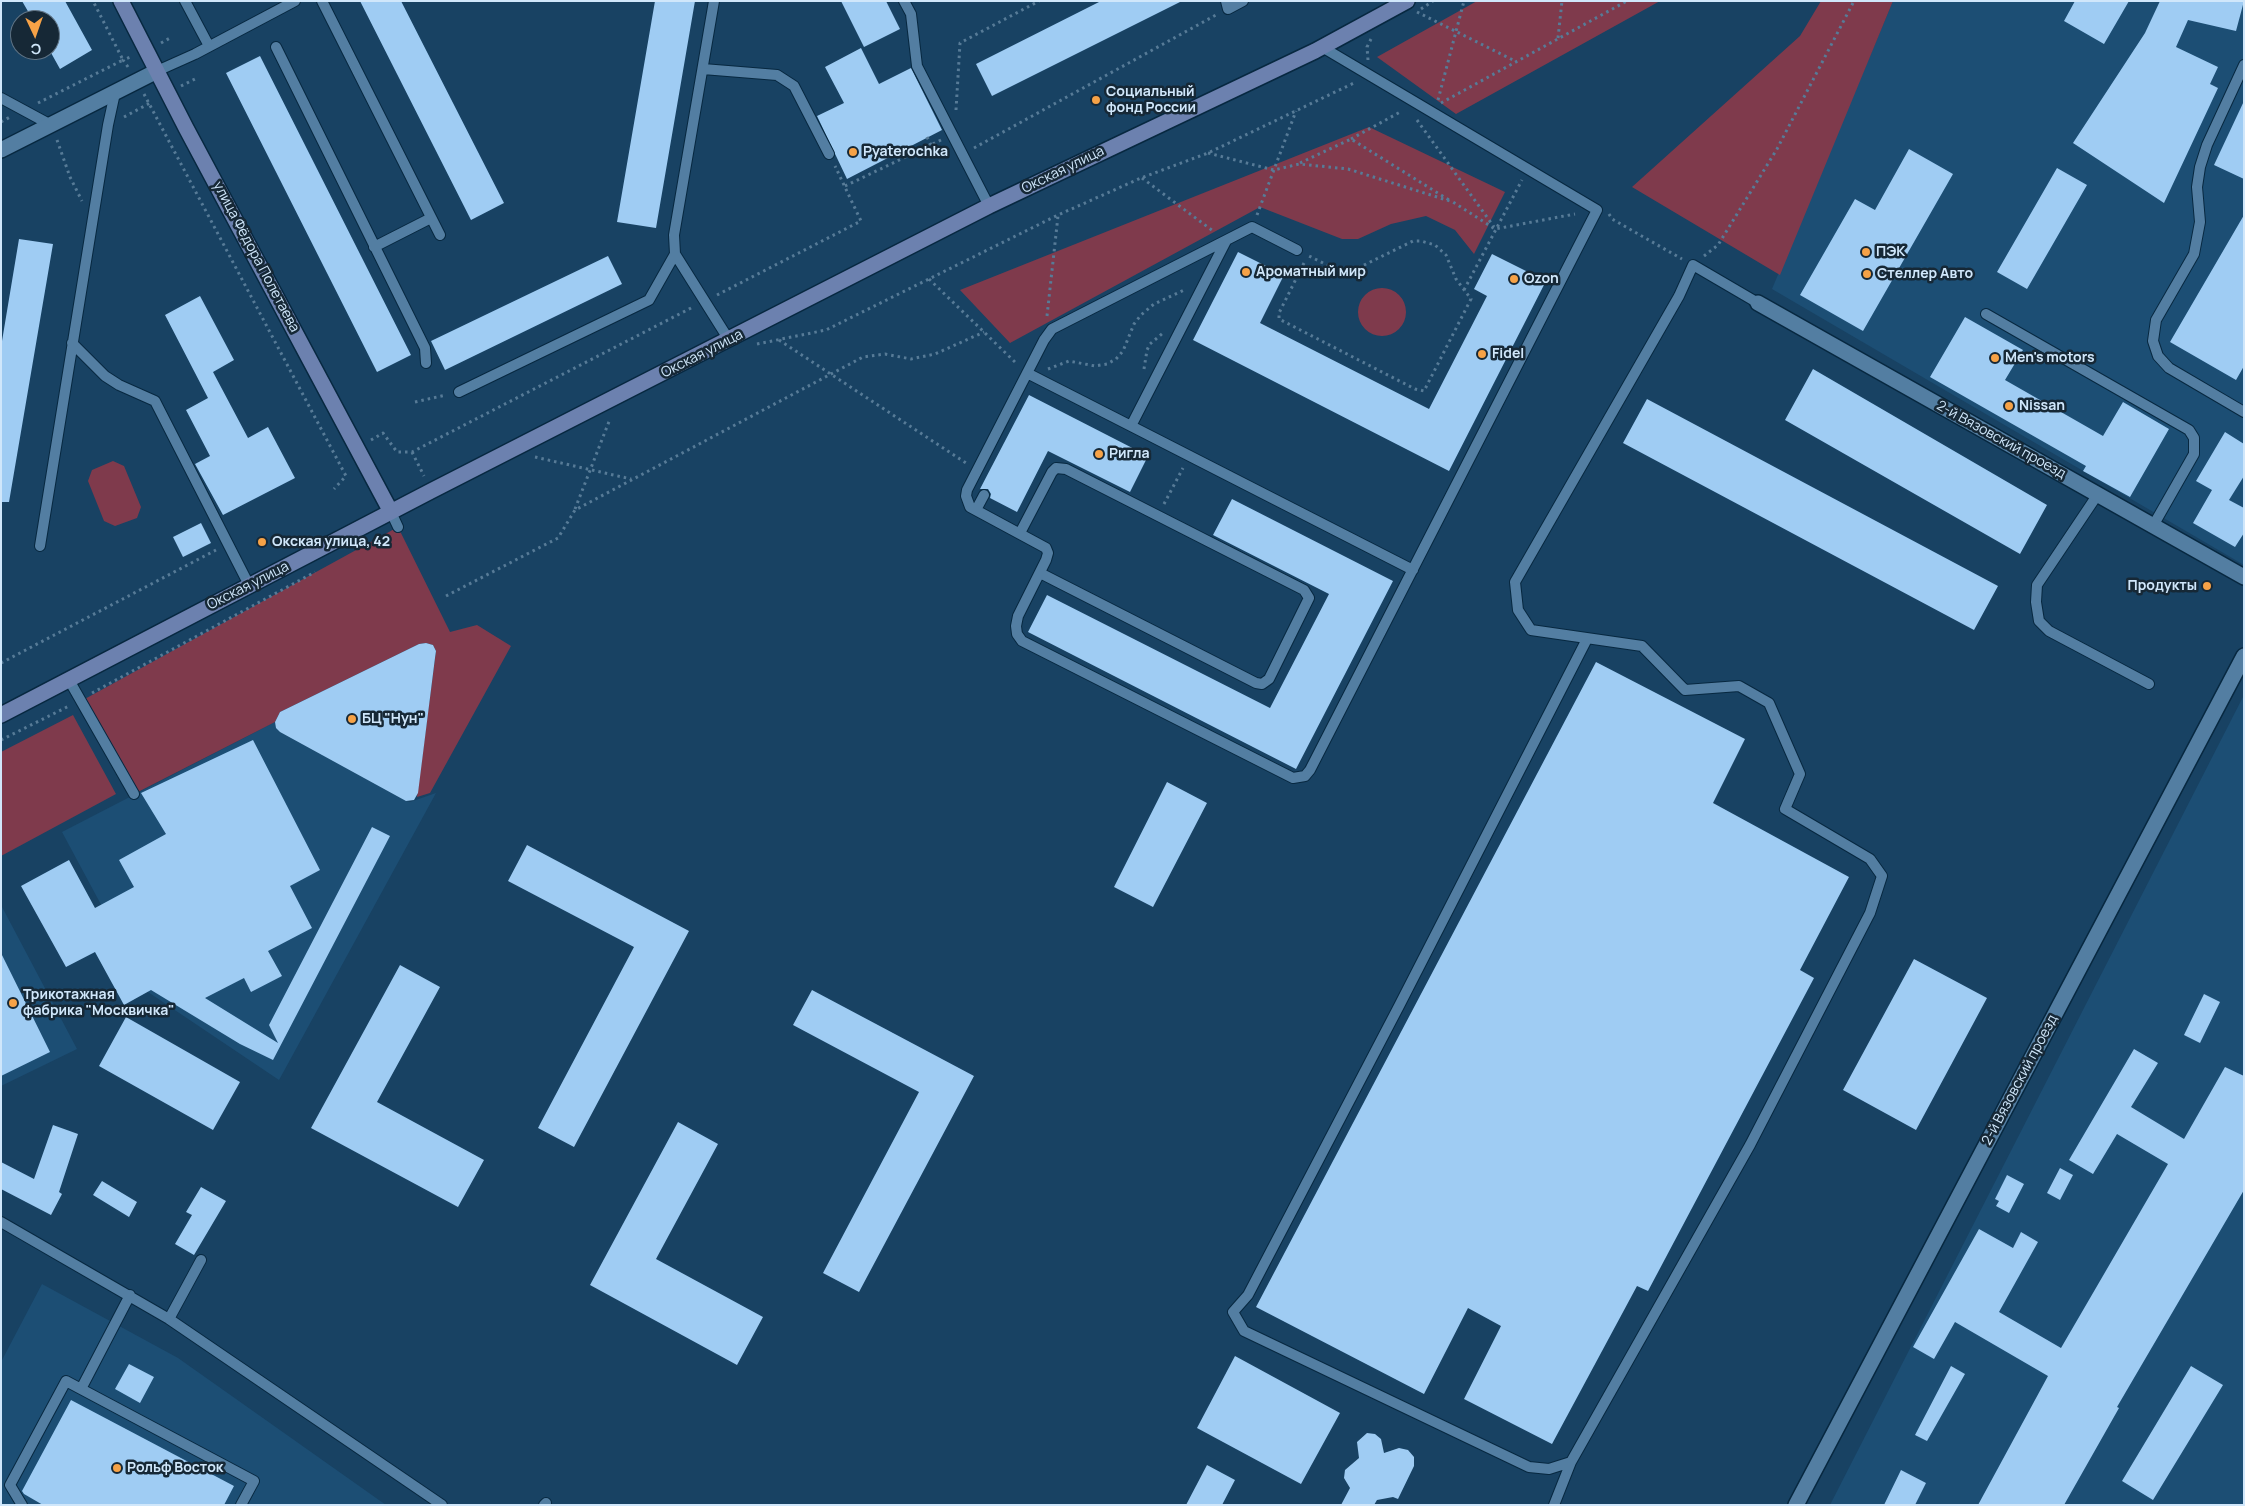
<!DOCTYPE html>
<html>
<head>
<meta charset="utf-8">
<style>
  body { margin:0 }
  #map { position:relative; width:2245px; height:1506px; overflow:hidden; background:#184263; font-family:Manrope,sans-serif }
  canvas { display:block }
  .frame { position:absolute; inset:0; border:2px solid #d0e7fb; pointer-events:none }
  .north { position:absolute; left:10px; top:10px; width:50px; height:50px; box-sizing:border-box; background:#162836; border:1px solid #607485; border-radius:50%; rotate:177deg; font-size:14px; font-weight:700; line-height:20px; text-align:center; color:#d0e7fb }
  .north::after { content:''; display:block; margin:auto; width:18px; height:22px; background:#f6a247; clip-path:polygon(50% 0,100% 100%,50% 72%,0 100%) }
</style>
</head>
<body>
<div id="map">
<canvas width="2245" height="1506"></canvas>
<div class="frame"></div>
<div class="north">С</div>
</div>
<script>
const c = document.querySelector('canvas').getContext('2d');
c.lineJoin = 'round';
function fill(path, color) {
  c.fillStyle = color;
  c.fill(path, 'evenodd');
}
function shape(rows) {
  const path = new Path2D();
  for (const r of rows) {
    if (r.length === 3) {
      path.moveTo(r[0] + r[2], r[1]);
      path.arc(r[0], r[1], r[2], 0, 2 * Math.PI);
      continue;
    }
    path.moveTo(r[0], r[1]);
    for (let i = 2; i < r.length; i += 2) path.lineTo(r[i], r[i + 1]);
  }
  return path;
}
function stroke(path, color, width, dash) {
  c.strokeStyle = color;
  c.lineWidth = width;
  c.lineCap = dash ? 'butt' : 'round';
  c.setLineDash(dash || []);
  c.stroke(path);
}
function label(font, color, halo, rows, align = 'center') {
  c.font = font + ' Manrope,sans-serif';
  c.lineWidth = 5;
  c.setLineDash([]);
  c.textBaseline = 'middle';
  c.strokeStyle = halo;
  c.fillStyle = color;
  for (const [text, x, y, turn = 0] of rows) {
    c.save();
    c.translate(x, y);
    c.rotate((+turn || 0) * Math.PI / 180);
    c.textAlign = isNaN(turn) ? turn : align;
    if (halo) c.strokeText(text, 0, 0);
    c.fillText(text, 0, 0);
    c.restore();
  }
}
fill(shape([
  [1893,1,2244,1,2244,565,1772,289],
  [2244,695,2244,1505,1830,1505],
  [275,722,280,732,406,801,410,802,436,793,279,1080,148,992,62,832],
  [1,905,77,1049,1,1086],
  [42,1284,178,1358,386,1505,1,1505,1,1362]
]), '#1c4e74');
fill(shape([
  [1477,1,1660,1,1456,114,1377,57],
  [1821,1,1893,1,1780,275,1632,187,1800,36],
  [1369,127,1505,192,1474,254,1455,230,1426,216,1391,224,1358,239,1342,239,1260,207,1010,343,960,290],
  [1382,312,24],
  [113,461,124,466,141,507,137,518,115,526,104,521,88,481,92,470],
  [398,527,450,632,477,625,511,646,430,793,417,797,436,651,433,645,426,643,419,644,280,712,275,722,134,794,83,700],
  [73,715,116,794,1,856,1,752]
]), '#7f3a4c');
fill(shape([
  [22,1,65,1,92,50,60,69,50,51,50,20,33,20],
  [360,1,401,1,504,203,471,220],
  [655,1,695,1,656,228,617,222],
  [841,1,886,1,900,29,864,47],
  [1101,1,1182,1,992,96,976,64],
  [2075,1,2129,1,2104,44,2064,21],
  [2160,1,2244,1,2236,31,2188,20,2176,47,2218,67,2210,84,2218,88,2164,203,2073,143,2145,33],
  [861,48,879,84,911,68,942,130,847,179,817,116,844,103,825,67],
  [260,56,411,355,377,372,226,73],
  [2244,101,2244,179,2214,165],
  [1909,149,1953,174,1863,331,1800,295,1855,199,1875,210],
  [2057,168,2087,185,2027,289,1997,272],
  [2244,215,2244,366,2236,380,2170,342],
  [19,239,53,244,9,502,1,502,1,347],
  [1238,252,1284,275,1260,323,1429,409,1487,296,1474,289,1492,254,1546,281,1449,471,1193,340],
  [608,256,622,284,445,370,431,341],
  [200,296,234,360,213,372,248,438,268,427,295,478,223,515,195,464,210,456,186,410,208,398,165,315],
  [1965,317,2023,350,2005,380,2103,436,2123,402,2169,429,2130,497,2083,471,2086,466,1930,377],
  [1813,369,2047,505,2020,554,1785,420],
  [1029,395,1148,456,1130,492,1048,451,1017,512,990,498,991,494,988,489,980,489],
  [1647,399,1998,586,1974,630,1623,443],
  [2225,432,2244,444,2244,476,2229,500,2244,508,2244,533,2235,547,2193,523,2212,490,2196,481],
  [1232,499,1393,581,1296,769,1028,632,1047,595,1270,708,1329,594,1213,535],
  [201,523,211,543,183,557,173,537],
  [426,643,433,645,436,651,435,658,418,793,414,800,406,801,280,732,276,728,275,722,280,712,419,644],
  [1596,662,1745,739,1713,803,1849,877,1800,970,1814,978,1648,1291,1637,1286,1552,1444,1464,1399,1501,1326,1468,1308,1424,1394,1256,1307],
  [253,740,320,870,290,886,312,928,268,951,282,976,251,992,244,978,205,998,278,1043,269,1025,372,827,390,836,273,1060,240,1044,151,990,124,1005,95,952,66,967,21,886,69,860,95,908,134,887,119,860,166,834,141,793],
  [1167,782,1207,803,1153,907,1114,887],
  [527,845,689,931,574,1147,538,1128,634,947,508,881],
  [1,953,50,1052,1,1076],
  [1914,959,1987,998,1916,1130,1843,1090],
  [400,965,440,987,377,1102,484,1160,458,1207,311,1128],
  [812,990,974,1076,859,1292,823,1273,919,1092,793,1025],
  [2204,994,2220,1002,2200,1043,2184,1035],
  [126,1017,240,1082,213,1130,99,1066],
  [2134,1049,2158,1063,2131,1107,2184,1139,2225,1067,2244,1076,2244,1190,2117,1407,2119,1408,2064,1505,1978,1505,2048,1376,1955,1322,1934,1359,1913,1347,1979,1229,2013,1248,2021,1232,2038,1242,1999,1312,2061,1348,2168,1164,2117,1134,2093,1174,2069,1160],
  [678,1122,718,1144,656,1259,763,1317,737,1365,590,1285],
  [53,1125,78,1134,59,1192,62,1194,51,1215,1,1189,1,1162,34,1179],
  [2060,1168,2073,1175,2060,1200,2047,1193],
  [2007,1175,2024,1184,2009,1213,1996,1206,1999,1201,1995,1199],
  [102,1181,137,1202,129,1217,93,1195],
  [201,1187,226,1201,194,1255,175,1244,192,1215,186,1212],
  [1235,1356,1340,1413,1301,1484,1197,1428],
  [129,1364,154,1377,140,1403,115,1389],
  [1951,1366,1965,1374,1927,1441,1915,1435],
  [2191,1366,2223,1385,2153,1500,2122,1481],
  [71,1400,234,1486,224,1505,43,1505,24,1494,22,1491],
  [1367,1433,1375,1434,1381,1439,1384,1453,1399,1448,1408,1450,1414,1457,1414,1466,1398,1499,1393,1497,1377,1500,1374,1505,1341,1505,1350,1488,1344,1478,1345,1470,1359,1458,1357,1442],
  [1207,1465,1235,1480,1222,1505,1186,1505],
  [1901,1470,1926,1483,1915,1505,1884,1505]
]), '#9fccf3');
const service = shape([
  [185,1,209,46],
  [322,1,440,235],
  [714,1,674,235,675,254,729,340],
  [904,1,911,14,917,66,989,206],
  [1226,1,1228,9,1243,1],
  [276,47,425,348,426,363],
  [2244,65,2207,145,2200,167,2197,187,2200,222,2194,254,2156,320,2153,341,2158,356,2169,368,2244,412],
  [703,69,777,75,794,86,829,154],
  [157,71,195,54,295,1],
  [1,98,51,125],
  [374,247,431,218],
  [1297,250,1252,227,1052,329,1044,340,967,490,966,496,970,507,1046,548,1048,553,1046,560,1018,616,1016,626,1017,634,1022,641,1293,778,1305,776,1310,770,1597,210,1322,47],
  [1986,314,2189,430,2194,438,2194,454,2153,526],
  [72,343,105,376,119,385,155,401,249,585],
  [1027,373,1131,426,1226,241],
  [459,392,649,300,675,254],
  [1131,426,1413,570],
  [2098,494,2037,585,2036,602,2039,621,2049,631,2149,684],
  [976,510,984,495],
  [391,512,398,527],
  [1020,533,1052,472,1056,468,1066,469,1304,590,1309,598,1269,679,1262,684,1256,683,1040,573],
  [40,546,108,125,115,93],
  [1587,639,1399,1006,1248,1295,1233,1312,1244,1331,1529,1467,1549,1469,1571,1462,1750,1145,1870,913,1882,876,1870,859,1785,809,1800,774,1769,703,1739,686,1685,690,1642,646,1531,630,1518,610,1515,582,1679,296,1693,265,1758,303],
  [69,680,134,794],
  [1,1222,169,1319,442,1505],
  [169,1319,201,1260],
  [81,1389,254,1481,241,1505],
  [22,1505,10,1485,66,1381,81,1389,130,1295],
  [544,1505,546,1503],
  [1554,1505,1571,1462]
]);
const minor = shape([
  [1758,303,2244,577],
  [1796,1505,2244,656]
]);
const tertiary = shape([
  [1,150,157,71]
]);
const secondary = shape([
  [121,1,186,128,391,512],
  [1,715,431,491,989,206,1315,51,1407,1]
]);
stroke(service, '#072840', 12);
stroke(minor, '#072840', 18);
stroke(tertiary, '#072840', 18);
stroke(secondary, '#072840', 18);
stroke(shape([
  [1421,9,1433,1],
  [1417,12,1515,61],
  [1558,38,1562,1],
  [161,43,170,38],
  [1368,60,1367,47,1371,39],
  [128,67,123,60,133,56],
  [181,86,195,79],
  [144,94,346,476,334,489],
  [1438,100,1464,1],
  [38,103,123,60,93,1],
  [1441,103,1627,1],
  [956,110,960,43,1039,1],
  [124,117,152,102],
  [1417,120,1494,227],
  [1,122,10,117],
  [927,137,931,145],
  [1351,139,1402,111],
  [57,140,70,177,82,201],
  [974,148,1216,15],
  [1208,153,1274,170,1299,164,1348,169,1453,202,1495,229,1575,214],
  [1300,163,1351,139,1449,200],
  [1142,178,1213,231],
  [845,186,941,140],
  [1609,214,1612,219,1682,259],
  [1257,215,1296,111],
  [1704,256,1718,245,1777,149,1854,1],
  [1304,263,1279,313,1279,319,1415,389,1424,391,1471,299,1456,279,1446,255,1435,245,1421,241,1413,241,1356,269,1333,268,1309,256],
  [929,279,1017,364],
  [1464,290,1522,180],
  [717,295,861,221,835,166],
  [1047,316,1058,216],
  [779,340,966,463],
  [757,344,826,330,1058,215,1141,178,1208,153,1356,82],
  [1048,369,1069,361,1095,366,1107,364,1116,359,1123,351,1134,324,1141,315,1154,304,1184,290],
  [1144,369,1147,350,1150,344,1163,333],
  [415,402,446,395],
  [371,440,383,433,397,452,412,452,693,307],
  [412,452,424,476],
  [535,457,631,479],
  [1164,504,1183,468],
  [575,509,610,419],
  [446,596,558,538,575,510,863,357,885,354,911,359,935,354,984,332],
  [1,663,216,550],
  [92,693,315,572],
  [1,740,69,706]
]), '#577b97', 3, [2.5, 4]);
stroke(service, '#537ea2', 10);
stroke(minor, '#537ea2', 15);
stroke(tertiary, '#537ea2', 15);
stroke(secondary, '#6c81af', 15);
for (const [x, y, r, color] of [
  [1096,100,5,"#f6a247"],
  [853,152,5,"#f6a247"],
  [1866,252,5,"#f6a247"],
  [1246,272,5,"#f6a247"],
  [1867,274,5,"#f6a247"],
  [1514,279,5,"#f6a247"],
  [1482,354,5,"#f6a247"],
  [1995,358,5,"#f6a247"],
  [2009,406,5,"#f6a247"],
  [1099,454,5,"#f6a247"],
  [262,542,5,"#f6a247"],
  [2207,586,5,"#f6a247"],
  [352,719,5,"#f6a247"],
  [13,1003,5,"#f6a247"],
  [117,1468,5,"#f6a247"]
]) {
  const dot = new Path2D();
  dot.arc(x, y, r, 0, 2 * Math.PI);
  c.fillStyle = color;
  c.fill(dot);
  stroke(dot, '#162836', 2);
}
label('bold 14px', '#d0e7fb', '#162836', [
  ["Социальный",1106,92],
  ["фонд России",1106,108],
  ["Pyaterochka",863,152],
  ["ПЭК",1876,252],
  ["Ароматный мир",1256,272],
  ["Стеллер Авто",1877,274],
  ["Ozon",1524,279],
  ["Fidel",1492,354],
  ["Men's motors",2005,358],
  ["Nissan",2019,406],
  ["Ригла",1109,454],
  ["Окская улица, 42",272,542],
  ["Продукты",2197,586,"right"],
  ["БЦ \"Нун\"",362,719],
  ["Трикотажная",23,995],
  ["фабрика \"Москвичка\"",23,1011],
  ["Рольф Восток",127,1468]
], 'left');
label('14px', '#d0e7fb', '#162836', [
  ["Окская улица",1063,170,-26],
  ["улица Фёдора Полетаева",256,257,62],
  ["Окская улица",702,354,-27],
  ["2-й Вязовский проезд",2001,440,29],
  ["Окская улица",248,586,-27],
  ["2-й Вязовский проезд",2020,1080,-62]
]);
</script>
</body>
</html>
